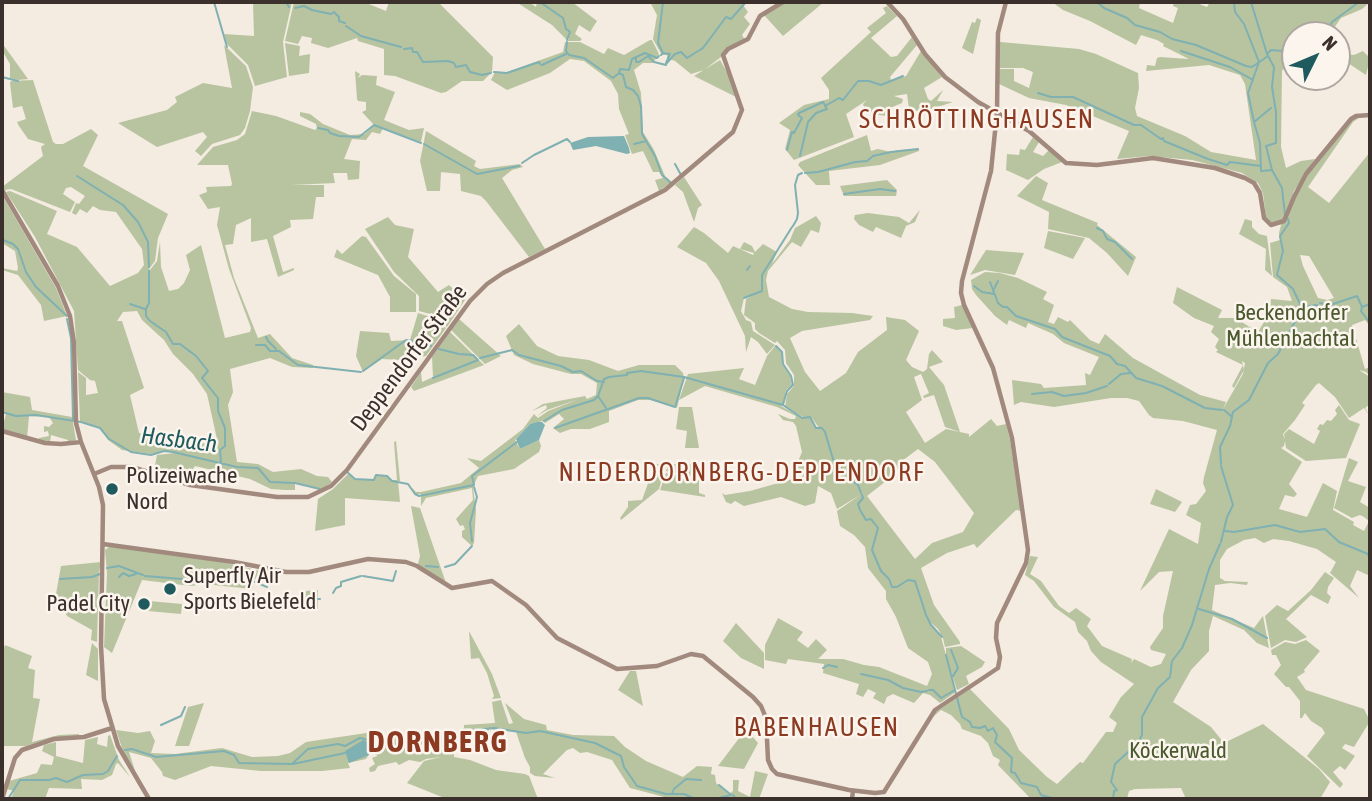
<!DOCTYPE html>
<html>
<head>
<meta charset="utf-8">
<style>
  body { margin:0 }
  #map { position:relative; width:1372px; height:801px; overflow:hidden; background:#f4ebe1; font-family:"Asap Condensed",sans-serif }
  canvas { display:block }
  .frame { position:absolute; inset:0; border:4px solid #3b302b; pointer-events:none }
  .north { position:absolute; left:1281px; top:21px; width:70px; height:70px; box-sizing:border-box; background:#fbf5ee; border:2px solid #aea6a0; border-radius:50%; rotate:47deg; font-size:19px; font-weight:700; line-height:28px; text-align:center; color:#3b302b }
  .north::after { content:''; display:block; margin:auto; width:24px; height:32px; background:#1f5a5e; clip-path:polygon(50% 0,100% 100%,50% 72%,0 100%) }
</style>
</head>
<body>
<div id="map">
<canvas width="1372" height="801"></canvas>
<div class="frame"></div>
<div class="north">N</div>
</div>
<script>
const c = document.querySelector('canvas').getContext('2d');
c.lineJoin = 'round';
function fill(path, color) {
  c.fillStyle = color;
  c.fill(path, 'evenodd');
}
function shape(rows) {
  const path = new Path2D();
  for (const r of rows) {
    path.moveTo(r[0], r[1]);
    for (let i = 2; i < r.length; i += 2) path.lineTo(r[i], r[i + 1]);
  }
  return path;
}
function stroke(path, color, width, dash) {
  c.strokeStyle = color;
  c.lineWidth = width;
  c.lineCap = dash ? 'butt' : 'round';
  c.setLineDash(dash || []);
  c.stroke(path);
}
function label(font, color, halo, rows, align = 'center') {
  c.font = font + ' "Asap Condensed",sans-serif';
  c.lineWidth = 5;
  c.setLineDash([]);
  c.textBaseline = 'middle';
  c.strokeStyle = halo;
  c.fillStyle = color;
  for (const [text, x, y, turn = 0] of rows) {
    c.save();
    c.translate(x, y);
    c.rotate((+turn || 0) * Math.PI / 180);
    c.textAlign = isNaN(turn) ? turn : align;
    if (halo) c.strokeText(text, 0, 0);
    c.fillText(text, 0, 0);
    c.restore();
  }
}
fill(shape([
  [253,2,292,2,283,42,287,77,255,86,248,65,227,44,224,34,254,36],
  [294,2,364,2,386,11,389,2,438,2,493,57,492,72,483,81,462,81,446,92,441,93,395,76,384,75,384,49,358,41,357,38,328,48,311,43,312,38,302,36,298,44,285,41],
  [516,2,529,2,536,7,537,2,572,2,597,21,590,32,579,25,575,34,582,39,580,41,568,41,570,32,567,40,552,25],
  [650,2,746,2,743,5,748,12,744,17,750,24,742,35,745,40,726,49,721,57,704,70,691,74,675,61,667,58,667,55,662,55,659,50,653,39,657,15],
  [785,2,824,2,783,36,764,15],
  [1052,2,1140,2,1139,8,1173,23,1178,8,1173,6,1174,2,1194,2,1207,7,1210,2,1370,2,1362,9,1341,18,1329,35,1295,35,1295,68,1284,68,1282,71,1281,147,1286,168,1301,161,1315,159,1294,191,1286,215,1309,172,1354,118,1359,118,1353,122,1308,187,1329,203,1370,152,1370,326,1365,320,1352,325,1365,369,1370,367,1370,376,1366,372,1359,370,1370,377,1370,404,1365,408,1369,415,1364,408,1349,418,1335,397,1319,383,1316,385,1302,403,1305,405,1295,420,1283,434,1285,440,1284,434,1289,429,1314,444,1320,431,1317,429,1320,424,1323,425,1327,420,1331,421,1337,414,1335,410,1339,405,1349,420,1360,424,1346,458,1306,461,1286,448,1285,441,1284,446,1281,448,1302,462,1289,484,1297,494,1294,497,1285,495,1279,509,1307,517,1323,483,1337,491,1333,510,1354,522,1353,525,1364,531,1369,521,1364,517,1360,515,1352,518,1334,508,1349,458,1358,462,1348,481,1366,487,1360,502,1370,508,1370,576,1357,570,1350,586,1359,598,1330,573,1336,562,1317,549,1289,541,1273,539,1264,543,1255,538,1244,540,1227,549,1220,560,1220,578,1225,581,1248,582,1247,585,1230,583,1215,585,1212,610,1254,628,1263,616,1269,648,1257,643,1244,630,1213,616,1209,631,1209,651,1191,670,1173,702,1211,727,1224,743,1263,724,1319,769,1330,782,1320,799,1186,799,1181,788,1135,789,1129,791,1127,799,1031,799,998,765,1000,760,993,756,988,743,981,736,962,729,960,724,951,715,941,710,934,716,936,712,970,689,1009,729,1019,750,1047,777,1057,784,1080,762,1083,763,1106,732,1113,732,1117,723,1109,717,1121,697,1134,684,1101,662,1091,651,1087,641,1078,632,1075,622,1054,607,1034,581,1025,575,1030,556,1038,557,1030,574,1041,581,1059,606,1069,613,1076,608,1091,619,1087,626,1102,646,1132,659,1131,663,1134,659,1151,667,1161,664,1166,654,1151,650,1150,647,1163,628,1163,616,1173,571,1159,572,1140,591,1169,529,1198,544,1201,523,1186,515,1190,505,1196,504,1206,491,1203,483,1204,477,1217,430,1183,421,1153,418,1149,415,1139,401,1127,398,1111,398,1054,407,1021,402,1014,405,1012,380,1041,384,1044,388,1086,385,1085,373,1090,375,1099,357,1064,343,1053,334,1028,323,1026,328,1009,320,1007,325,995,316,976,295,972,289,971,280,985,272,1000,273,1018,278,1047,292,1043,299,1054,305,1048,322,1054,324,1058,317,1068,322,1070,320,1090,340,1099,344,1105,334,1133,358,1200,395,1226,402,1223,409,1243,374,1245,363,1242,361,1244,370,1234,388,1232,386,1243,365,1216,352,1218,350,1215,347,1219,339,1211,332,1214,326,1194,318,1173,303,1177,287,1222,310,1218,318,1235,318,1258,332,1270,312,1271,299,1292,301,1287,287,1273,277,1270,243,1280,240,1279,233,1281,225,1280,222,1270,223,1266,219,1263,193,1258,183,1242,173,1192,160,1149,156,1117,159,1129,131,1066,105,1029,98,999,84,999,69,1014,69,1014,81,1029,88,1033,72,1023,68,999,68,1000,42,1079,49,1096,54,1138,73,1139,88,1135,108,1137,116,1185,136,1211,152,1256,160,1245,84,1240,75,1209,65,1146,71,1147,65,1155,66,1157,58,1160,57,1189,59,1163,46,1164,44,1157,40,1141,35,1136,45,1090,21,1063,10],
  [1300,255,1309,256,1334,298,1327,300,1318,298,1303,266],
  [887,6,897,16,871,38,891,57,897,56,912,37,917,45,890,77,891,80,906,76,921,51,942,77,924,88,928,99,931,101,943,90,937,101,953,102,925,111,915,111,909,109,907,94,894,96,903,99,902,103,890,108,890,119,888,119,887,116,872,114,869,106,870,113,867,114,863,104,867,100,846,114,854,137,794,160,785,149,790,130,779,123,804,105,829,99,829,90,821,78,871,32,867,28,886,13,883,8],
  [977,18,981,20,973,54,962,48,972,22,975,23],
  [650,40,652,40,659,54,653,63,643,63,634,70,641,93,643,132,654,150,665,176,672,182,659,191,655,180,663,178,659,172,653,172,643,151,632,154,625,135,629,134,619,109,618,94,611,81,584,61,570,59,550,73,507,90,491,80,495,72,507,72,563,52,565,42,580,42,604,54,608,48,624,55],
  [2,43,28,79,18,80,10,78,10,64,2,50],
  [285,43,300,46,299,56,310,54,309,73,289,76],
  [224,45,246,66,253,87,250,111,245,128,240,135,212,144,201,156,195,151,207,137,203,132,157,147,118,123,167,110,177,102,175,97,203,83,232,88],
  [1363,51,1370,58,1366,75,1348,63,1337,62,1337,53,1354,55],
  [720,60,733,83,736,97,694,76],
  [355,71,360,74,358,78,362,75,377,76,376,85,395,92,384,120,409,130,424,128,421,142,383,128,380,134,372,132,366,140,352,139,344,159,360,161,359,179,348,180,347,173,333,173,335,183,292,185,324,185,324,197,316,197,313,219,290,220,291,227,273,236,283,272,294,268,294,270,278,277,267,239,251,242,251,218,236,225,233,244,225,245,234,278,258,338,270,334,292,358,313,365,313,368,292,367,270,358,230,369,233,392,228,405,237,462,258,464,273,472,301,469,317,476,328,477,332,482,323,489,295,483,295,490,285,490,271,489,250,479,195,466,191,472,184,471,182,481,154,471,157,455,175,453,165,451,151,454,122,450,108,440,100,428,80,421,78,372,86,378,86,395,98,393,95,381,90,380,78,370,74,311,35,237,6,192,10,191,57,211,47,234,77,247,110,286,138,273,144,265,142,249,116,212,100,210,93,206,87,213,80,209,76,215,72,213,76,203,79,204,85,196,71,187,66,188,63,194,75,202,70,212,11,189,5,190,2,187,43,156,41,147,45,144,28,139,19,126,17,122,26,119,22,106,13,108,10,83,11,81,33,80,53,142,56,144,63,144,91,129,98,135,83,166,168,214,158,238,155,261,149,269,150,270,157,261,160,242,161,267,169,291,178,289,184,283,190,270,186,255,201,245,225,338,250,332,251,328,229,269,217,225,220,207,208,209,199,195,207,192,206,187,231,186,232,184,228,165,197,165,213,147,237,140,245,134,252,111,276,116,315,130,317,128,316,124,300,116,300,112,310,114,323,124,350,135,365,134,374,125,362,112,366,110,366,102,358,101,357,99],
  [137,311,142,320,164,340,173,354,193,374,207,394,217,439,201,444,179,437,139,433,130,395,144,388,122,321,117,321,123,312],
  [426,131,476,161,474,166,480,169,520,164,523,167,512,170,502,178,545,249,529,257,486,201,481,196,461,191,460,174,441,172,440,191,427,191,420,161],
  [867,135,871,151,878,149,891,152,898,150,919,149,919,151,880,165,829,171,830,185,816,185,798,165,800,162],
  [1033,137,1039,142,1033,152,1043,156,1049,150,1062,162,1044,169,1028,180,1006,170,1007,154,1019,155,1020,149,1025,150],
  [1036,176,1048,183,1042,200,1098,223,1097,225,1136,257,1128,276,1107,253,1089,238,1048,229,1049,212,1017,196],
  [684,177,702,205,698,208,694,222,683,192,675,185],
  [887,180,897,190,896,196,844,196,840,186],
  [2,195,56,288,67,316,44,321,41,305,18,275,2,270,2,268,17,271,18,268,15,251,2,243],
  [920,210,915,222,906,226,901,238,876,227,873,232,859,225,854,219,855,215,868,213,899,217,909,223],
  [816,216,821,223,819,233,811,230,801,247,792,242,768,271,766,280,769,297,792,309,808,312,852,313,873,316,870,320,802,331,790,338,805,372,820,391,846,373,858,352,887,330,886,317,905,320,919,331,906,360,912,367,923,372,927,369,929,354,932,350,943,362,929,367,944,385,960,432,945,427,934,395,924,398,923,396,929,393,921,374,914,377,922,400,906,412,925,443,946,429,969,434,969,437,991,419,997,426,1006,424,1010,440,1021,511,1016,510,977,548,974,544,947,553,921,568,934,605,960,642,960,644,945,647,943,638,938,629,930,622,941,637,946,655,946,648,961,646,985,662,982,667,966,676,969,684,957,690,946,656,956,692,940,703,930,695,923,693,914,703,893,694,887,697,884,704,873,698,876,693,868,689,863,697,856,694,859,684,823,673,824,664,788,659,786,664,765,660,765,645,778,618,803,632,797,640,808,648,816,639,827,650,818,659,843,659,864,665,879,667,927,686,932,674,928,662,908,648,896,617,886,599,886,591,868,568,865,547,854,535,840,526,837,511,860,495,837,509,831,493,818,486,815,503,805,506,781,497,744,506,735,501,731,504,726,502,722,493,725,495,750,491,803,476,796,466,802,452,796,426,793,422,783,420,778,414,790,419,795,419,796,416,777,407,705,386,679,400,688,374,744,368,739,379,755,385,767,356,775,346,782,353,782,364,790,376,792,385,786,390,785,402,781,406,802,418,810,418,816,428,820,429,811,417,803,417,785,407,787,394,794,386,794,375,786,363,785,350,777,341,775,343,759,333,755,329,755,323,744,315,746,299,761,291,744,298,741,311,746,320,751,322,753,331,775,345,767,354,758,342,751,337,746,352,745,336,719,281,706,263,677,247,694,227,704,233,728,253,733,246,753,255,754,253,740,249,744,242,752,246,755,252,763,244,777,252,772,264,790,240,795,228],
  [918,449,935,462,974,513,963,532,932,543,915,559,867,496,895,474,902,461],
  [388,217,395,225,414,229,408,257,438,292,449,285,465,300,447,327,434,315,419,311,419,296,394,272,365,229],
  [1245,219,1252,221,1252,227,1259,234,1267,236,1272,276,1265,270,1266,249,1239,234],
  [1048,231,1085,238,1073,259,1044,248],
  [362,236,366,237,394,276,416,294,416,312,390,312,390,297,378,275,334,257,337,249,342,254],
  [986,250,1024,253,1015,275,985,270,970,275],
  [962,305,973,328,956,330,943,326,943,319,955,318,954,307],
  [418,313,434,318,446,328,426,356,401,360,382,359,363,372,356,356,360,331,389,333,391,341,410,340],
  [459,319,501,356,485,364,451,330],
  [519,324,537,346,558,356,589,360,618,371,639,365,675,365,683,373,684,378,677,408,650,400,638,400,609,411,609,422,590,429,571,429,560,433,553,428,564,419,559,414,545,423,543,421,530,424,515,440,520,449,539,440,541,446,539,452,514,469,478,476,473,487,476,510,474,543,472,546,462,537,462,531,465,529,463,525,460,526,456,519,473,500,472,488,426,498,421,506,421,494,414,494,412,488,416,492,421,492,461,483,479,468,467,458,481,461,523,429,534,414,538,418,548,411,579,399,547,410,537,416,547,408,546,405,532,411,543,404,585,396,587,399,596,395,597,383,581,374,571,374,533,364,514,355,506,336],
  [450,332,484,365,414,391,411,387,421,372,422,382,433,377,432,357],
  [2,392,30,397,32,410,72,417,76,440,68,442,68,440,51,435,50,442,39,440,39,438,49,436,48,431,44,432,44,426,49,427,53,423,49,417,29,416,27,438,2,429,6,414,2,412],
  [679,407,692,407,699,448,685,448,687,431,676,429],
  [396,441,400,481,398,481,400,502,345,498,345,525,315,531,318,499,333,489,349,473,355,479,373,479,375,475,387,475,392,480,397,480,394,442],
  [655,464,666,464,659,489,621,520,620,518,628,507,628,501,642,500],
  [669,464,700,464,700,478,666,471],
  [666,473,699,480,699,493,705,495,705,497,660,490],
  [1156,489,1182,502,1175,512,1150,504],
  [411,506,420,508,446,583,418,564,420,556],
  [116,547,222,562,261,571,253,582,252,589,204,584,191,586,142,580,112,653,104,647,107,573,105,550,109,547],
  [101,562,99,572,97,642,91,640,92,630,67,616,56,594,61,566],
  [1325,572,1334,578,1328,587,1327,593,1331,597,1328,604,1311,595,1286,619,1307,637,1296,642,1285,640,1271,648,1265,616,1277,605,1288,611,1311,590],
  [318,590,318,609,285,604,292,598,304,600,306,591],
  [149,601,182,604,181,614,148,611],
  [736,623,764,653,764,669,741,658,723,641],
  [469,631,492,674,501,698,492,699,494,696,487,673,479,658,471,659],
  [1306,640,1320,651,1304,670,1305,672,1297,677,1306,690,1364,709,1370,721,1354,747,1345,744,1342,748,1355,756,1345,770,1340,766,1333,772,1343,784,1340,788,1307,756,1325,733,1322,728,1311,721,1305,713,1302,718,1300,718,1300,701,1289,687,1286,687,1274,674,1281,665,1276,655,1272,655,1271,650,1285,642,1295,644],
  [92,643,98,649,98,681,86,675],
  [5,645,32,656,28,668,35,670,33,698,40,699,32,742,59,735,79,734,79,736,45,740,26,746,2,746,2,653],
  [630,671,636,671,643,706,618,690],
  [501,700,509,724,513,723,505,703,524,719,546,725,547,730,573,735,614,736,625,747,646,761,683,777,697,766,712,767,711,774,715,775,716,783,729,794,733,791,733,780,739,780,738,791,750,797,755,771,768,774,759,799,668,798,630,788,612,760,587,752,580,753,573,748,567,750,543,774,555,778,535,776,530,773,530,767,525,758,516,732,489,729,488,733,464,735,454,750,454,757,470,760,496,770,525,774,529,776,538,799,447,799,407,783,424,761,441,757,426,759,420,762,409,760,399,765,396,762,378,766,375,771,370,772,369,768,375,764,372,758,377,756,375,751,370,753,366,759,348,763,350,768,322,771,261,771,211,766,175,780,163,776,162,772,151,758,129,752,135,771,124,754,116,730,138,733,150,731,155,741,151,753,175,754,222,748,252,757,278,756,290,753,306,742,373,732,375,737,382,739,405,735,454,735,464,728,464,725,495,723,492,702],
  [204,703,189,746,175,746,188,707],
  [746,729,758,743,744,769,718,766],
  [110,735,119,760,130,777,118,763,116,764,112,775,102,780,81,779,82,789,49,788,45,799,11,799,14,791,7,789,9,781,37,773,41,764,52,765,54,757,42,751,44,745,56,742,56,756,83,763,85,740,98,737,97,744,107,747,108,736]
]), '#b8c4a0');
fill(shape([
  [624,136,629,148,630,153,627,154,596,146,573,150,570,143,588,137],
  [537,422,542,422,545,425,539,440,520,449,516,439,530,424],
  [363,740,370,743,369,755,349,763,345,751]
]), '#7fb0b2');
stroke(shape([
  [214,2,227,47],
  [286,2,289,7],
  [540,2,563,18,566,29,570,32,567,40],
  [1097,2,1104,8,1127,18,1135,25,1160,32,1172,39,1196,45,1246,66,1252,67,1268,56],
  [1234,2,1235,12,1244,24,1259,62,1248,93,1254,122],
  [1251,2,1267,54,1274,67,1272,87,1276,112,1276,143,1266,146,1272,170,1282,188,1285,215],
  [295,8,304,6,312,10,331,14,334,12,339,17,339,21,345,23],
  [346,26,361,36,401,47],
  [1325,35,1332,22,1359,2],
  [567,42,566,51,569,55,584,58,613,78,619,73],
  [404,49,412,48,413,52,417,52,423,62,448,61,454,63,456,67,466,65,470,72,482,75,491,73],
  [1286,50,1295,64],
  [1181,51,1230,67,1253,80],
  [663,53,670,54,666,63],
  [1268,53,1271,50,1283,51,1295,46],
  [661,55,663,53,658,43,663,2],
  [659,56,657,58,645,53,632,59,629,70,620,69,619,73,623,75,626,87,633,90,638,96,641,106,642,134,655,156,662,175,671,183],
  [636,58,636,62,639,62,648,56,654,62,666,65],
  [666,64,675,54,681,52,687,58,703,48,726,17,731,19,746,2],
  [542,65,566,54],
  [494,72,507,73,539,62,540,64],
  [2,77,18,81],
  [1315,77,1321,81],
  [1038,93,1051,97,1073,97,1134,125,1141,125,1161,139,1163,138,1164,141,1208,159,1227,165,1230,162,1261,166],
  [1271,108,1254,122,1260,143,1261,171,1272,170],
  [318,128,328,130,330,133,339,136,359,137,374,125,421,143],
  [424,144,477,174,519,166],
  [634,144,646,141],
  [787,150,792,132,794,133,802,118,798,115,799,113,823,102,825,105],
  [800,156,808,122,816,113,827,109,825,106,839,98,843,100,858,81,869,81,881,85,903,76],
  [522,163,534,155,567,139,570,142],
  [675,164,681,175],
  [805,173,818,172,855,162,867,161,873,156,891,152,918,149],
  [77,176,123,205,138,222,148,242,149,267],
  [844,194,880,189,895,191],
  [1288,219,1289,223,1280,236,1283,251,1277,275,1293,289,1302,308],
  [793,226,797,219,798,213,795,185,798,175,802,173],
  [1097,228,1103,231,1107,239,1115,242,1132,259],
  [2,235,3,240,13,244,18,249,26,272,36,287,67,316],
  [747,270,750,266],
  [149,271,149,303,146,309,146,316,150,321,166,332,173,344,180,344,196,356,208,371,202,378,218,398,218,411,225,428,225,446,220,450,221,463],
  [990,282,998,303,1003,307,1007,307,1016,316,1055,329,1062,337,1110,356,1117,364,1125,366,1136,378,1162,386,1205,408,1222,410],
  [974,286,982,292,994,294],
  [993,291,998,281],
  [744,298,762,291,762,275,792,227],
  [1320,303,1330,305,1357,296,1362,307,1361,311,1370,323],
  [130,304,145,309],
  [1303,307,1317,305],
  [1362,307,1370,304],
  [67,319,71,338,73,419],
  [266,337,268,341,276,349],
  [256,345,265,345,270,351,279,351,298,365,361,372],
  [776,346,782,352,783,364,791,376,793,385,787,391,783,404],
  [439,349,459,354,473,355,477,359],
  [480,358,512,350,519,355,561,366,573,372,581,371,597,381,604,382],
  [363,371,406,340,423,342,431,346],
  [433,378,478,360],
  [1109,384,1121,374,1130,373],
  [1032,394,1052,392,1064,396,1086,393,1107,386],
  [598,396,606,408],
  [1224,410,1231,416],
  [2,412,16,416,36,415,81,422,100,428,109,439,131,452,151,455,164,451,173,452,237,467,258,468,270,482,295,483,320,489],
  [544,421,562,410,594,400,598,396,604,379,609,377,627,375,627,373,641,371,684,377,783,405,802,418,810,417,816,428,822,428,825,432,833,459,850,479,858,485,861,493],
  [555,428,639,398,648,398,675,407,684,378],
  [1221,464,1220,447,1230,426,1233,412,1249,400,1268,363,1278,354,1302,308],
  [1221,466,1233,505,1227,517,1221,542],
  [346,471,355,479,374,480,376,475,387,476,392,481,408,484,415,494,419,496,474,485,472,476,517,442],
  [862,495,863,498,858,504,860,510,866,520,871,519,878,528,872,550,881,571,889,579,892,587,897,587,908,580,915,581,926,615,931,625,942,637],
  [1225,531,1234,532,1275,525,1300,532,1325,529,1339,542,1368,554,1370,561],
  [472,541,470,523,477,497,474,487],
  [426,566,438,567],
  [445,567,455,564,472,546],
  [107,568,119,566,143,575],
  [145,576,219,582,226,578,240,582,246,577,253,581],
  [363,576,393,581,396,571],
  [119,577,123,573,129,576,136,574],
  [60,579,92,577,100,574],
  [255,582,267,587],
  [333,593,336,588,341,586,341,582,361,576],
  [294,599,320,599],
  [1199,609,1232,619,1267,638],
  [951,650,958,668,953,676],
  [946,655,962,717,970,722,972,727,980,728,985,726,988,731,993,728,997,735,995,742,1012,758,1011,772,1015,773,1021,783,1037,787,1041,795,1056,799],
  [823,668,828,665,837,667],
  [861,674,888,680,903,688,921,692,927,691],
  [929,690,933,690,941,698,955,690],
  [161,725,181,716,185,707],
  [466,731,494,728,526,733,540,731,595,743,621,756,624,767,637,786,666,794,672,794,673,791],
  [373,741,383,745,400,744,402,740,452,741,465,731],
  [125,750,132,749,156,757,224,751,234,755,239,763,292,764,308,749,338,744,345,746,360,738,372,741],
  [293,764,345,753],
  [719,785,730,794],
  [674,789,686,779,701,780],
  [673,794,684,794,695,799],
  [733,795,736,799],
  [8,799,20,780,49,780,56,778,67,782,83,775,103,774,108,771,117,756],
  [715,799,731,795],
  [1113,799,1114,791,1117,790,1111,782,1115,764,1137,744,1142,735,1142,717,1158,688,1170,677,1172,661,1182,648,1192,625,1209,569,1220,544]
]), '#7fb0b2', 2);
stroke(shape([
  [887,2,903,19,925,54,945,77,978,102,1029,131,1066,163,1097,165,1153,158,1215,168,1245,178,1254,183,1260,193,1264,218,1271,225,1284,221,1294,197,1306,174,1351,119,1356,116,1370,115],
  [2,190,58,286,70,316,74,343,76,423,81,442,99,487,103,505,101,646,104,699,118,746,149,799],
  [2,431,45,443,61,444,81,442],
  [94,474,111,467,132,467,190,485,277,497,308,497,331,486,347,470,470,301,487,284,503,273,665,190,733,132,742,110,723,55,728,49,748,39,760,16,783,2],
  [103,544,234,562,286,572,309,572,368,559,406,562,417,566,452,588,492,581,526,605,557,638,617,669,657,666,691,654,703,656,753,697,761,706,766,718,768,760,772,769,777,774,849,790,875,793,884,792,935,710,998,668,1000,657,996,638,997,623,1026,563,1028,550,1012,438,993,368,964,305,961,293,962,281,991,171,997,112,998,33,1006,2],
  [2,799,15,758,22,750,54,739,84,737,112,728],
  [852,799,853,791]
]), '#a18a7d', 4.5);
for (const [x, y, r, color] of [
  [112,489,7,"#1f5a5e"],
  [170,589,7,"#1f5a5e"],
  [144,604,7,"#1f5a5e"]
]) {
  const dot = new Path2D();
  dot.arc(x, y, r, 0, 2 * Math.PI);
  c.fillStyle = color;
  c.fill(dot);
  stroke(dot, '#fbf5ee', 2.5);
}
label('23px', '#4a5a2e', '#fbf5ee', [
  ["Beckendorfer",1291,313],
  ["Mühlenbachtal",1291,339],
  ["Köckerwald",1178,751]
]);
label('23px', '#3b302b', '#fbf5ee', [
  ["Deppendorfer Straße",409,358,-53]
]);
label('23px', '#3b302b', '#fbf5ee', [
  ["Polizeiwache",126,476],
  ["Nord",126,502],
  ["Superfly Air",184,576],
  ["Sports Bielefeld",184,602],
  ["Padel City",130,604,"right"]
], 'left');
label('italic 24px', '#1f5a5e', '#fbf5ee', [
  ["Hasbach",179,440,7]
]);
c.letterSpacing = '2px';
label('26px', '#8c3b22', '#fbf5ee', [
  ["SCHRÖTTINGHAUSEN",977,120],
  ["NIEDERDORNBERG-DEPPENDORF",742,473],
  ["BABENHAUSEN",817,728]
]);
c.letterSpacing = '0px';
c.letterSpacing = '2px';
label('bold 30px', '#8c3b22', '#fbf5ee', [
  ["DORNBERG",438,743]
]);
c.letterSpacing = '0px';
</script>
</body>
</html>
